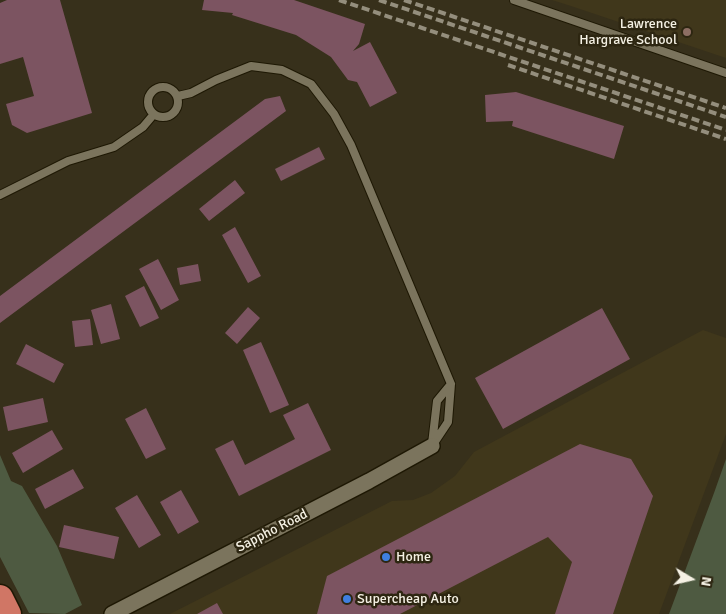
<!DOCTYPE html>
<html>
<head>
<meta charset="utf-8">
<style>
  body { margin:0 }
  #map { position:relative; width:726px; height:614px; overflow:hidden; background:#37301b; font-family:Signika,sans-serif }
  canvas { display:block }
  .north { position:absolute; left:666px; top:554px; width:50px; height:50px; -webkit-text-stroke:4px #2d2611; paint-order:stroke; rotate:99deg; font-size:14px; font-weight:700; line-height:20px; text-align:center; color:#f5f1e4 }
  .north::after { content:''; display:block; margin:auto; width:18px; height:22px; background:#f5f1e4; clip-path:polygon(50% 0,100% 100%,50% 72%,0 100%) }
</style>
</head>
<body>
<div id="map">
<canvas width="726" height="614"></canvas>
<div class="north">N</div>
</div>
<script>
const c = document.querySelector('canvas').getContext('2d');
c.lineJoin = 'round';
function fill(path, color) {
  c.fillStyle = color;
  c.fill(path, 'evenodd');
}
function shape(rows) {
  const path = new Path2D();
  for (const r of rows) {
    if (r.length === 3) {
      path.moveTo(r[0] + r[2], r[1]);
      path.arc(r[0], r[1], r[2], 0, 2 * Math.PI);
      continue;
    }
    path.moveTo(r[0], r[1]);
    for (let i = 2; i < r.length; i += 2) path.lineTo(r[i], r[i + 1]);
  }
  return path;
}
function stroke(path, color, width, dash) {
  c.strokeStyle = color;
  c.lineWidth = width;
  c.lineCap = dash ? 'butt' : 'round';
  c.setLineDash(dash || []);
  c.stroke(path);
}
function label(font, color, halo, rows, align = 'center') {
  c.font = font + ' Signika,sans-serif';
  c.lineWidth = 5;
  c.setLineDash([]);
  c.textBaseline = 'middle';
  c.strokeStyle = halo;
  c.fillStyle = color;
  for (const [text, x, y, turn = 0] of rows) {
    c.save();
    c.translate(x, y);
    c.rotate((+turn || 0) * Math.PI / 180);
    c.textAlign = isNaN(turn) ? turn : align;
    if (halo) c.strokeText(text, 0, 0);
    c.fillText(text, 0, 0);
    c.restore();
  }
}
fill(shape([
  [552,0,726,0,726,58,571,6],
  [703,330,726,338,726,434,659,614,170,614,392,501,413,500,431,493,455,476,474,452]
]), '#40371b');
fill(shape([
  [0,455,11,481,22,486,57,546,82,605,65,614,29,613,0,557],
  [726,459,726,614,669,614,714,493]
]), '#4e5a41');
fill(shape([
  [7,0,60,0,92,113,27,133,12,125,6,104,34,96,23,57,0,64,0,3],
  [204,0,294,0,365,24,359,44,353,51,370,42,397,93,370,107,357,82,348,80,331,57,296,35,232,15,233,13,202,10],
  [516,92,624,126,614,159,512,126,513,121,486,122,485,95],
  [280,96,286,111,0,323,0,296,265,99],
  [319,147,325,159,281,181,275,169],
  [235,180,245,193,209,221,199,209],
  [235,227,261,276,248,283,222,235],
  [158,259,179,300,161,310,139,269],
  [198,264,201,281,180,285,177,268],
  [144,286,159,318,140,327,125,296],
  [111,304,120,339,101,344,91,310],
  [248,307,260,318,237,344,225,333],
  [602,308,630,359,503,429,475,378],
  [90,319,93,345,75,347,72,321],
  [261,342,289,405,270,413,243,350],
  [26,344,64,364,54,383,16,364],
  [43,398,48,422,8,431,3,407],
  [308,403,331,450,239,496,215,449,233,440,245,465,295,439,283,415],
  [146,408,166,449,146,459,125,419],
  [52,430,63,449,23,473,12,453],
  [580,444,631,459,653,496,613,614,555,614,572,562,548,537,400,614,317,614,327,576],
  [73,469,84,488,45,509,35,489],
  [181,490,199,522,178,534,160,502],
  [137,495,161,535,139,548,115,508],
  [64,525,119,537,114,559,59,547],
  [217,603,223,614,197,614]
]), '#7c5461');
const service = shape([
  [514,0,726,73],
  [163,102,15],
  [178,96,191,93,216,80,251,66,282,70,311,84,334,114,351,145,451,384,448,422,432,446],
  [0,195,68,161,114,147,143,127,154,114],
  [432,444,437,401,451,384]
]);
const minor = shape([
  [112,614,369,481,432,446]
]);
const trunk = shape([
  [0,598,8,614]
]);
stroke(service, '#1e1804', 10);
stroke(minor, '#1e1804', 18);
stroke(trunk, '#1e1804', 29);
stroke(service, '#7b745d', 8);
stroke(minor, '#7b745d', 15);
stroke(trunk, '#d07665', 26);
stroke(shape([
  [339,0,726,130],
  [379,0,726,117],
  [404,0,726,108],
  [508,65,726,139]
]), '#948e7d', 4, [8, 4]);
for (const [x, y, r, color] of [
  [687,32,5,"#8d6e63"],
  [386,557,5,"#3f7fe0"],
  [347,599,5,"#3f7fe0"]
]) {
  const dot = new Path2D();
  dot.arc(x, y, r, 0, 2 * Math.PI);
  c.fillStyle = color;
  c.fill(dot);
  stroke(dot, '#2d2611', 2);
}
label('14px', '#f5f1e4', '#2d2611', [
  ["Lawrence",677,24,"right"],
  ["Hargrave School",677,40,"right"],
  ["Home",396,557],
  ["Supercheap Auto",357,599]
], 'left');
label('14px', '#f5f1e4', '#2d2611', [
  ["Sappho Road",272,531,-27]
]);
</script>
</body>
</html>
